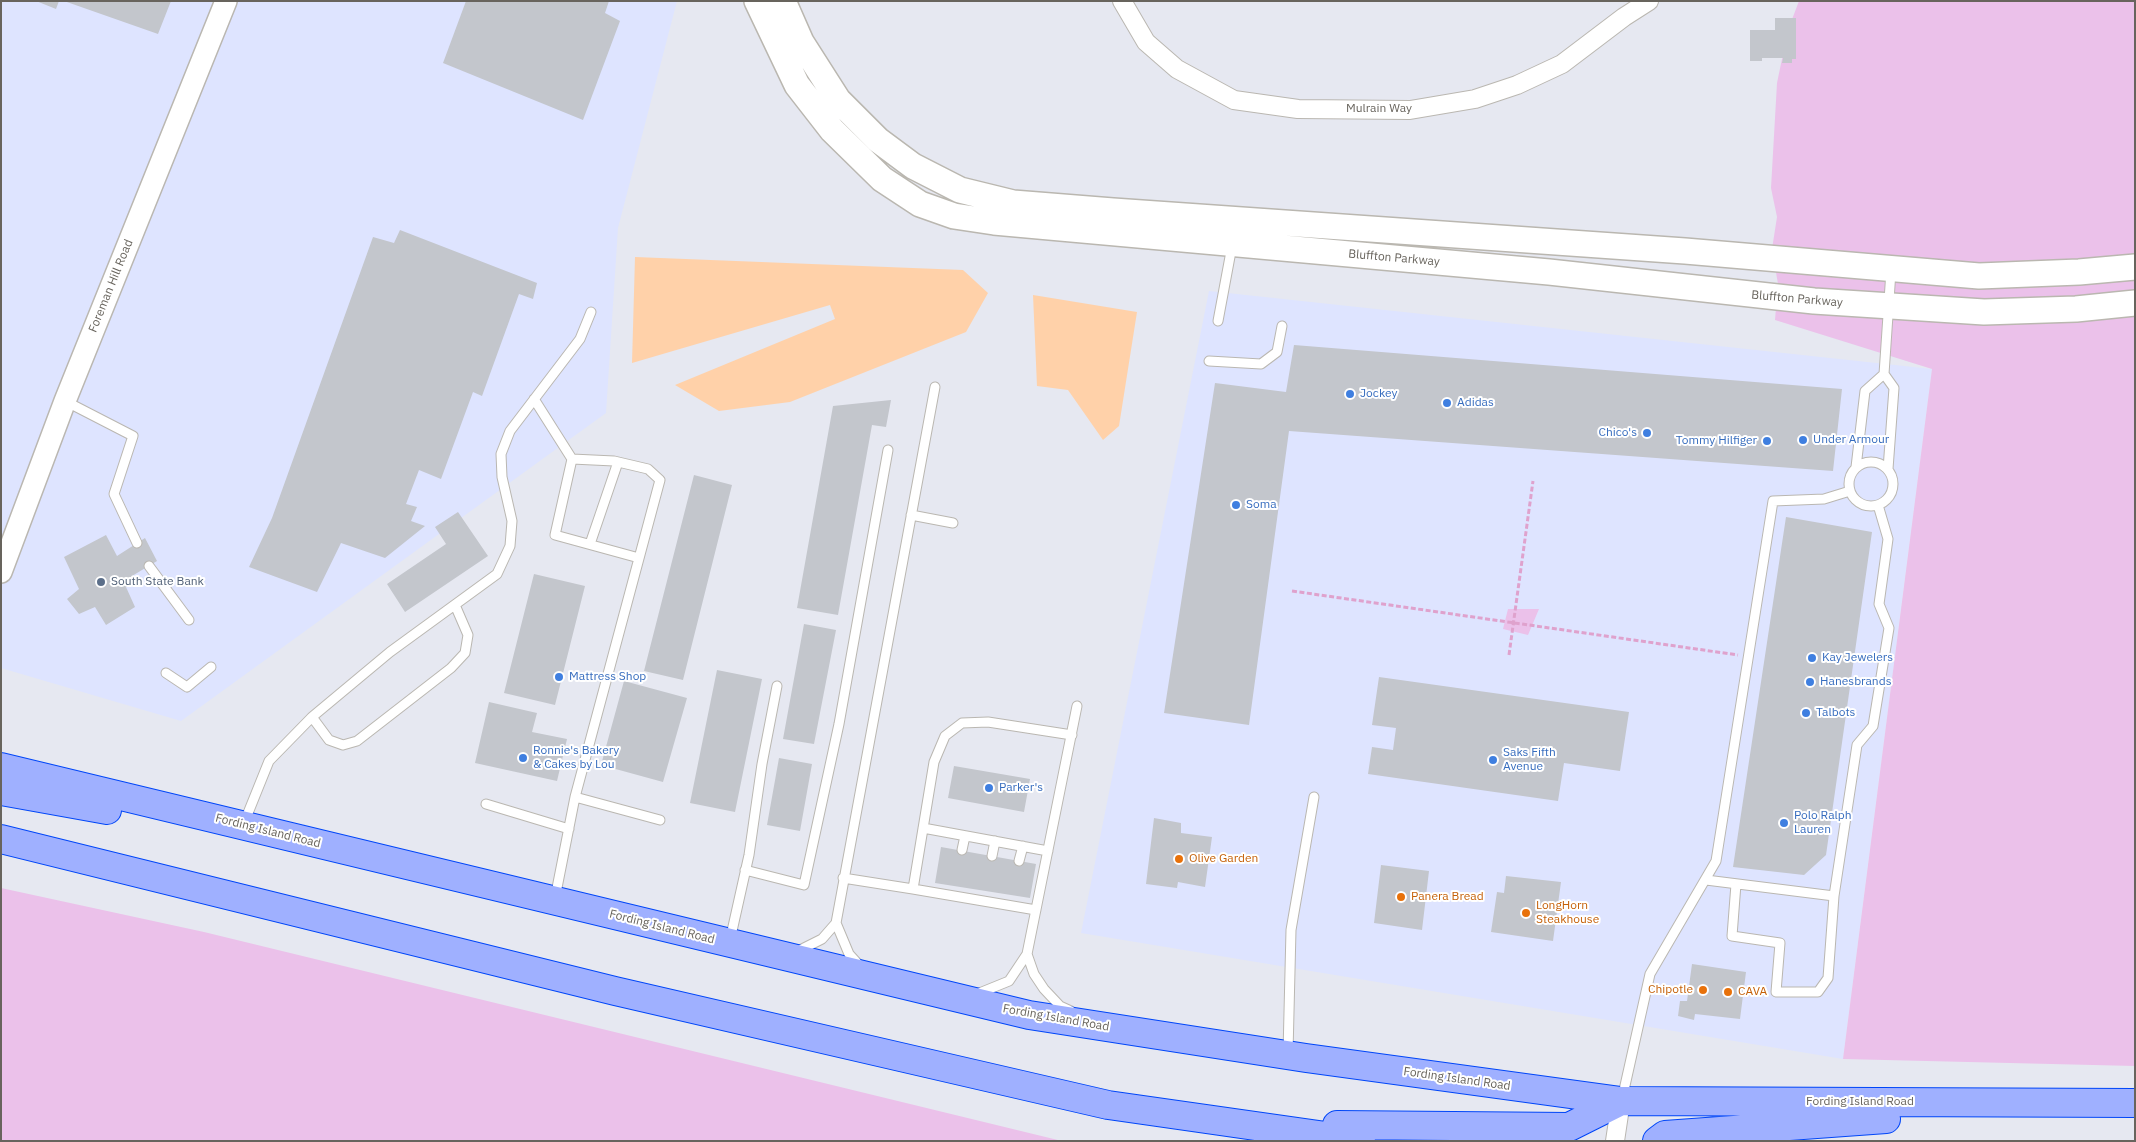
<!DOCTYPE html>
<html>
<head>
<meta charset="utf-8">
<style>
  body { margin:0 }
  #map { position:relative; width:2136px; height:1142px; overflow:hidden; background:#e6e8f1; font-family:"IBM Plex Sans",sans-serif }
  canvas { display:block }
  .frame { position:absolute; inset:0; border:2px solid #68645d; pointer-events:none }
</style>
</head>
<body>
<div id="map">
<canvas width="2136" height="1142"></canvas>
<div class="frame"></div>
</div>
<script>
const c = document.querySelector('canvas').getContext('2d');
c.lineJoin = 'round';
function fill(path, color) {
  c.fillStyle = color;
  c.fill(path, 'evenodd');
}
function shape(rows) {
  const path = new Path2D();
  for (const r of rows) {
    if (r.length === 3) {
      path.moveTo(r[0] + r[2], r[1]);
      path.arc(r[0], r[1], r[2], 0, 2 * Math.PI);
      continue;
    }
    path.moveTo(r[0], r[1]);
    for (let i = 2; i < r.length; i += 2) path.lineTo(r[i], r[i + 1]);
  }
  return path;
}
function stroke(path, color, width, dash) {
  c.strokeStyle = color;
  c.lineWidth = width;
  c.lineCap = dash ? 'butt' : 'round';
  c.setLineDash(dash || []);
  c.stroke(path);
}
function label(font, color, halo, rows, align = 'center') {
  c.font = font + ' "IBM Plex Sans",sans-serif';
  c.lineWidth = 4;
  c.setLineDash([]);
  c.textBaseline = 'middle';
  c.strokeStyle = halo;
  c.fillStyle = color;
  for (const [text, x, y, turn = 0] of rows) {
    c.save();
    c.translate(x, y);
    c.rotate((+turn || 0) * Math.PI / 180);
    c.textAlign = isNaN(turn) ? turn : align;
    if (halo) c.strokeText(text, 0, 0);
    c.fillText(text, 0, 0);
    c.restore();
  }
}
fill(shape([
  [1,1,677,1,618,228,606,413,181,721,1,668],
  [1209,291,1932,369,1843,1059,1081,933]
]), '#dee4ff');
fill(shape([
  [1799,1,2135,1,2135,1066,1843,1059,1932,369,1775,320,1778,284,1772,249,1777,217,1771,188,1777,83,1788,30],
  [1508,609,1539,609,1528,635,1503,629],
  [1,888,204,932,1062,1141,1,1141]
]), '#ebc1ea');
fill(shape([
  [635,257,963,270,988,293,966,332,790,402,719,411,675,385,835,319,830,305,632,363],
  [1033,295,1137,312,1119,426,1103,440,1068,390,1037,386]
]), '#ffd1a9');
fill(shape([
  [36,1,59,1,56,9],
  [64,1,171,1,158,34],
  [466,1,609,1,605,13,620,21,583,120,443,63],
  [1775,18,1796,18,1796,59,1792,59,1792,63,1782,63,1783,58,1762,58,1762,61,1750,61,1750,30,1775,30],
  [400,230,537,283,533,299,519,294,482,396,473,392,441,479,419,470,406,504,417,507,411,521,425,526,385,558,341,543,317,592,249,567,272,518,373,237,394,243],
  [1294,345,1842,389,1833,471,1289,431,1249,725,1164,713,1215,383,1286,392],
  [891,400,886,427,872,425,838,615,797,608,833,406],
  [694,475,732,485,683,680,644,671],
  [458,512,488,556,405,612,387,584,446,544,435,527],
  [1786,517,1872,532,1826,855,1804,875,1733,867],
  [106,535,117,556,145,538,157,561,132,576,135,581,126,587,135,607,106,625,95,607,79,614,67,599,79,589,64,557],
  [534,574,585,586,555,705,504,693],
  [804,624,836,630,814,744,783,739],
  [717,670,762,679,735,812,690,803],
  [1379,677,1629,712,1620,771,1564,763,1558,801,1368,774,1372,747,1393,750,1396,728,1372,725],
  [624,681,687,698,663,782,601,765],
  [489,702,537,713,532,732,567,739,557,781,475,763],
  [779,758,812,764,800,831,767,825],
  [954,766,1030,779,1024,812,948,798],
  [1154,818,1181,823,1181,833,1212,837,1205,887,1178,882,1177,888,1146,884],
  [941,847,1036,864,1030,898,935,883],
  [1381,865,1429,871,1422,930,1374,923],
  [1506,876,1561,882,1553,941,1491,932,1497,892,1504,893],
  [1692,964,1746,972,1740,1019,1695,1014,1694,1020,1678,1016,1680,1001,1687,1001]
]), '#c3c6cc');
const service = shape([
  [1218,321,1232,246],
  [1209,361,1261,364,1277,352,1282,326],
  [534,399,572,459],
  [65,401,133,436,114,494,137,543],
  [1871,484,22],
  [1856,467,1865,391,1884,374],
  [1888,469,1894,388,1884,374,1891,271],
  [911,515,953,523],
  [590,544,618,462],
  [149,566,189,620],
  [166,673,187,687,211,667],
  [312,717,329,740,343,745,357,741,451,668,465,653,468,635,455,605],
  [575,797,660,820],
  [486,804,569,829],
  [244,823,269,761,312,717,390,652,497,574,510,546,512,521,502,477,501,454,510,431,580,339,591,312],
  [923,828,1048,851],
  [962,850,965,836],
  [992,856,995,841],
  [1019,861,1023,846],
  [745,870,804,885,839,724,888,450],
  [843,878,913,889],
  [1706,880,1834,896,1857,745,1873,726,1889,628,1879,604,1888,539,1878,505],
  [1736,884,1732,936,1780,943,1776,992,1818,992,1828,978,1834,896],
  [555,898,575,797,660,480,648,469,614,461,572,459,555,535,639,558],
  [1036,910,913,889,934,762,945,736,962,723,988,722,1072,735],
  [836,923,935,387],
  [730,940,749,855,762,764,777,686],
  [798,951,822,939,836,923,849,954,860,966],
  [1027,954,1034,974,1044,989,1060,1006,1071,1011],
  [977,994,1009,981,1027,954,1077,706],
  [1288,1053,1291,930,1314,797],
  [1622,1099,1650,974,1716,861,1773,501,1824,499,1850,491]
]);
const minor = shape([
  [1122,1,1146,42,1177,69,1234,100,1298,109,1410,110,1475,99,1517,85,1562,64,1624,17,1649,1],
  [1615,1141,1621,1101]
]);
const tertiary = shape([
  [1,572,65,401,226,1]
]);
const secondary = shape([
  [757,1,797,85,832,130,882,179,920,204,954,216,994,222,1549,272,1814,301,1984,312,2076,309,2135,303],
  [783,1,801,42,838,100,878,140,913,166,960,190,1013,203,1113,211,1685,251,1979,276,2079,272,2135,267]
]);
const trunk = shape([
  [1,767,1029,1015,1306,1058,1621,1101,2135,1103],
  [1,791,107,810],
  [1,839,615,991,1108,1105,1361,1141],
  [1337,1125,1569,1127,1621,1101],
  [1657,1141,1665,1135,1886,1119]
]);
stroke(service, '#bab7b1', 11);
stroke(minor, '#bab7b1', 20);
stroke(tertiary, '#bab7b1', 24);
stroke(secondary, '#bab7b0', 28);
stroke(trunk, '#0046f8', 30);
stroke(shape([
  [1292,591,1738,655],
  [1509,655,1533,481]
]), '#dfa2cd', 3, [5, 2.5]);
stroke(service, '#fff', 9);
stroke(minor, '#fff', 18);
stroke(tertiary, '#fff', 21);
stroke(secondary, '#fff', 25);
stroke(trunk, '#9fb0ff', 28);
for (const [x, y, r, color] of [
  [1350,394,5,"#3f7fe0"],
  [1447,403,5,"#3f7fe0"],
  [1647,433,5,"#3f7fe0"],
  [1803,440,5,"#3f7fe0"],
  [1767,441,5,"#3f7fe0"],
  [1236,505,5,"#3f7fe0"],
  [101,582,5,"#5c6f8a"],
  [1812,658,5,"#3f7fe0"],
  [559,677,5,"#3f7fe0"],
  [1810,682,5,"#3f7fe0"],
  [1806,713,5,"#3f7fe0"],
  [523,758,5,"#3f7fe0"],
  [1493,760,5,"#3f7fe0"],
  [989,788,5,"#3f7fe0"],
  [1784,823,5,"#3f7fe0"],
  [1179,859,5,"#e8710a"],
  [1401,897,5,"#e8710a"],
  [1526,913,5,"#e8710a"],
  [1703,990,5,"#e8710a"],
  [1728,992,5,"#e8710a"]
]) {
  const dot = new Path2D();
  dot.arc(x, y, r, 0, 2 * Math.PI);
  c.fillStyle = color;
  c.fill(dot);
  stroke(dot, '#fff', 2);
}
label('12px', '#68645d', '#fff', [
  ["Mulrain Way",1379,109],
  ["Bluffton Parkway",1394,258,5],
  ["Foreman Hill Road",111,286,-68],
  ["Bluffton Parkway",1797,299,5],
  ["Fording Island Road",268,831,14],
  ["Fording Island Road",662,927,14],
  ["Fording Island Road",1056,1018,10],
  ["Fording Island Road",1457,1079,8],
  ["Fording Island Road",1860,1102]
]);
label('12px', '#366cbe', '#fff', [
  ["Jockey",1360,394],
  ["Adidas",1457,403],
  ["Chico's",1637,433,"right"],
  ["Under Armour",1813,440],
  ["Tommy Hilfiger",1757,441,"right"],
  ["Soma",1246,505],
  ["Kay Jewelers",1822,658],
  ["Mattress Shop",569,677],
  ["Hanesbrands",1820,682],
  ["Talbots",1816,713],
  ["Ronnie's Bakery",533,751],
  ["& Cakes by Lou",533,765],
  ["Saks Fifth",1503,753],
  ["Avenue",1503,767],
  ["Parker's",999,788],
  ["Polo Ralph",1794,816],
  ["Lauren",1794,830]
], 'left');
label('12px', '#4e5e75', '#fff', [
  ["South State Bank",111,582]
], 'left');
label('12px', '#c56008', '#fff', [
  ["Olive Garden",1189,859],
  ["Panera Bread",1411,897],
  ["LongHorn",1536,906],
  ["Steakhouse",1536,920],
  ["Chipotle",1693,990,"right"],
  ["CAVA",1738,992]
], 'left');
</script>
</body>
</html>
